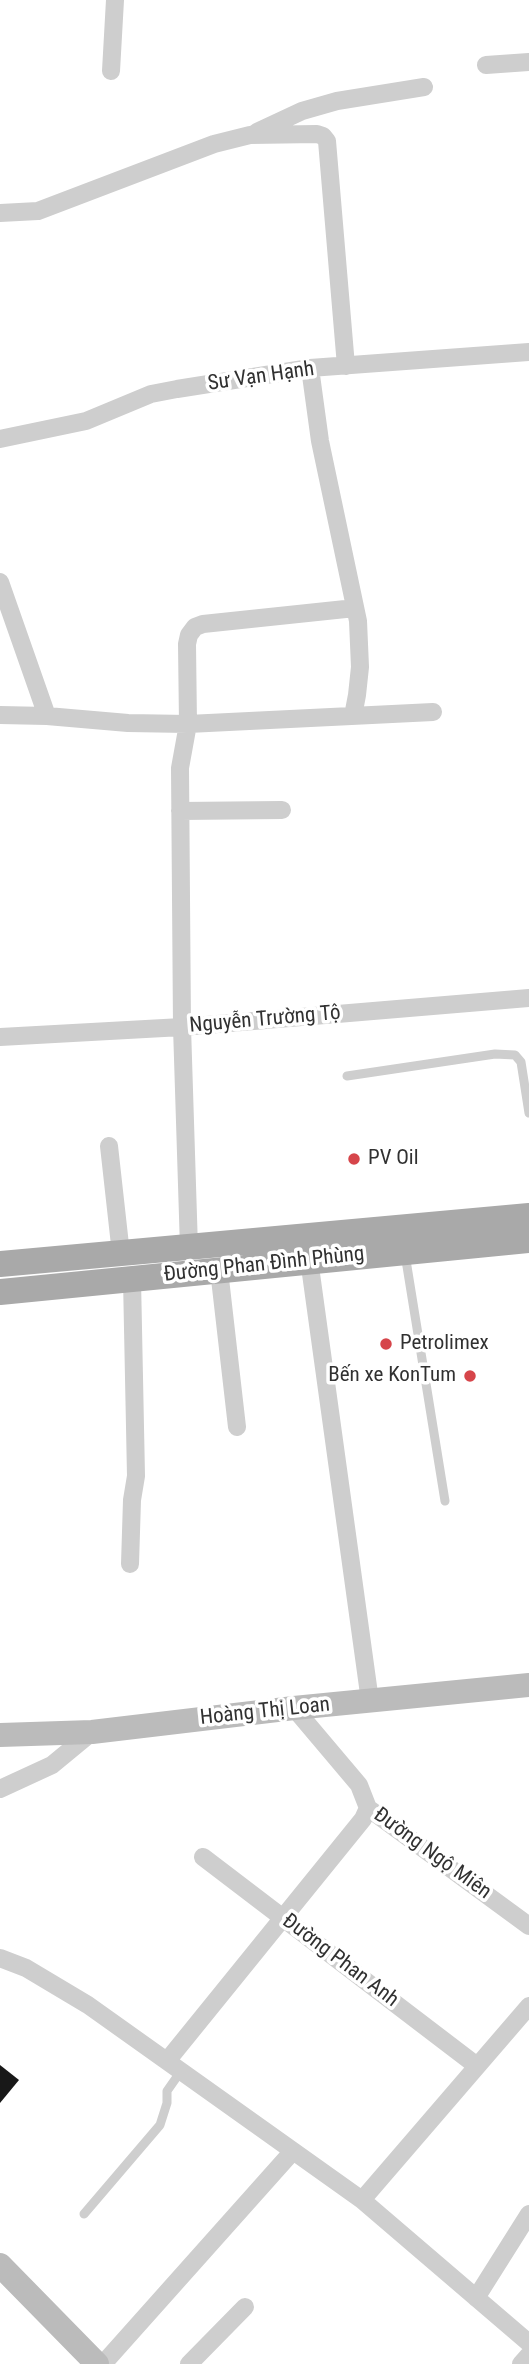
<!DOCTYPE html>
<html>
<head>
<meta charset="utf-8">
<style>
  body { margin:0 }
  canvas { display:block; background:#fff }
</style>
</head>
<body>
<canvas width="529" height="2364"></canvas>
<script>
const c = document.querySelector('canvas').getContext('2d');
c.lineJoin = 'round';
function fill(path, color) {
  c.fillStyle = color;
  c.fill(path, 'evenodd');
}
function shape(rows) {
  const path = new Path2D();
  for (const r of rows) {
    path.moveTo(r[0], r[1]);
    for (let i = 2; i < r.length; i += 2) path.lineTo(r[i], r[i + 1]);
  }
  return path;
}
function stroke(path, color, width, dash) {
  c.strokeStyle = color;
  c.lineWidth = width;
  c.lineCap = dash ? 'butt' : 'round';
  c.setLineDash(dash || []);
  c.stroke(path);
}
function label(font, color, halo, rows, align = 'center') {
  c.font = font + ' "Roboto Condensed",sans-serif';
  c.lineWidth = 7;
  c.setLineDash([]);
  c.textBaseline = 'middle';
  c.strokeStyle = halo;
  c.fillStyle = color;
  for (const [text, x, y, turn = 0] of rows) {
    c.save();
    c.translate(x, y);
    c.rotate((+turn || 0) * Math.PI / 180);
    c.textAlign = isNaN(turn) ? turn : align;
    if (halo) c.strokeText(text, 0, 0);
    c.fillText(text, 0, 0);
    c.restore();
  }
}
fill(shape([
  [0,2065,19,2080,0,2103]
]), '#181818');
stroke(shape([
  [347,1076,495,1054,515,1055,521,1062,529,1113],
  [405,1254,445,1501],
  [84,2214,160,2125,167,2103,167,2091,181,2071]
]), '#cecece', 9);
stroke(shape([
  [486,65,529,62],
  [111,71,115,0],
  [257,132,302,111,337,101,424,87],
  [0,213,38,211,214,144,250,135,317,134,323,136,327,141,346,366],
  [310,368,320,441,358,621,360,667,357,695,353,716],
  [0,439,86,421,151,394,177,389,310,368,529,352],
  [0,582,47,716],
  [0,715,47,716,128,723,188,724,433,712],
  [180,811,282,810],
  [0,1037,182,1027,529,998],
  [109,1146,121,1254],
  [189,1248,182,1027,180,768,188,724,187,644,189,635,195,627,203,624,355,608],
  [308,1252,370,1701],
  [219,1270,237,1427],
  [130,1564,132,1500,136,1476,132,1279],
  [294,1708,359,1785,368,1808,529,1926],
  [0,1789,52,1765,92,1732],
  [203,1857,477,2066],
  [0,1958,26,1968,88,2005,362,2200,529,2343],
  [167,2061,363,1819,368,1808],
  [362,2200,529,2006],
  [476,2298,529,2214],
  [103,2364,293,2151],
  [189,2364,245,2307],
  [521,2364,529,2355]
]), '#cecece', 18);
stroke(shape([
  [0,1735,92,1732,294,1708,529,1685],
  [0,2265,97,2364]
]), '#bbb', 24);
stroke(shape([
  [0,1264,529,1216],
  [0,1292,529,1240]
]), '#a9a9a9', 26);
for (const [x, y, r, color] of [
  [354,1159,7,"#d6454a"],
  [386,1344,7,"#d6454a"],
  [470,1376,7,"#d6454a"]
]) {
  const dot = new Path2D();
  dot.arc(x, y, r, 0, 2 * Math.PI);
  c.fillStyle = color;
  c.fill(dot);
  stroke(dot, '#fff', 2.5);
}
label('21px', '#313131', '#fff', [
  ["Sư Vạn Hạnh",261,377,-8],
  ["Nguyễn Trường Tộ",265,1020,-5],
  ["Đường Phan Đình Phùng",264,1265,-6],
  ["Hoàng Thị Loan",265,1712,-6],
  ["Đường Ngộ Miên",432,1854,36],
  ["Đường Phan Anh",340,1961,37]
]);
label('21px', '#313131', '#fff', [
  ["PV Oil",368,1159],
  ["Petrolimex",400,1344],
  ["Bến xe KonTum",456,1376,"right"]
], 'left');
</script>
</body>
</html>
